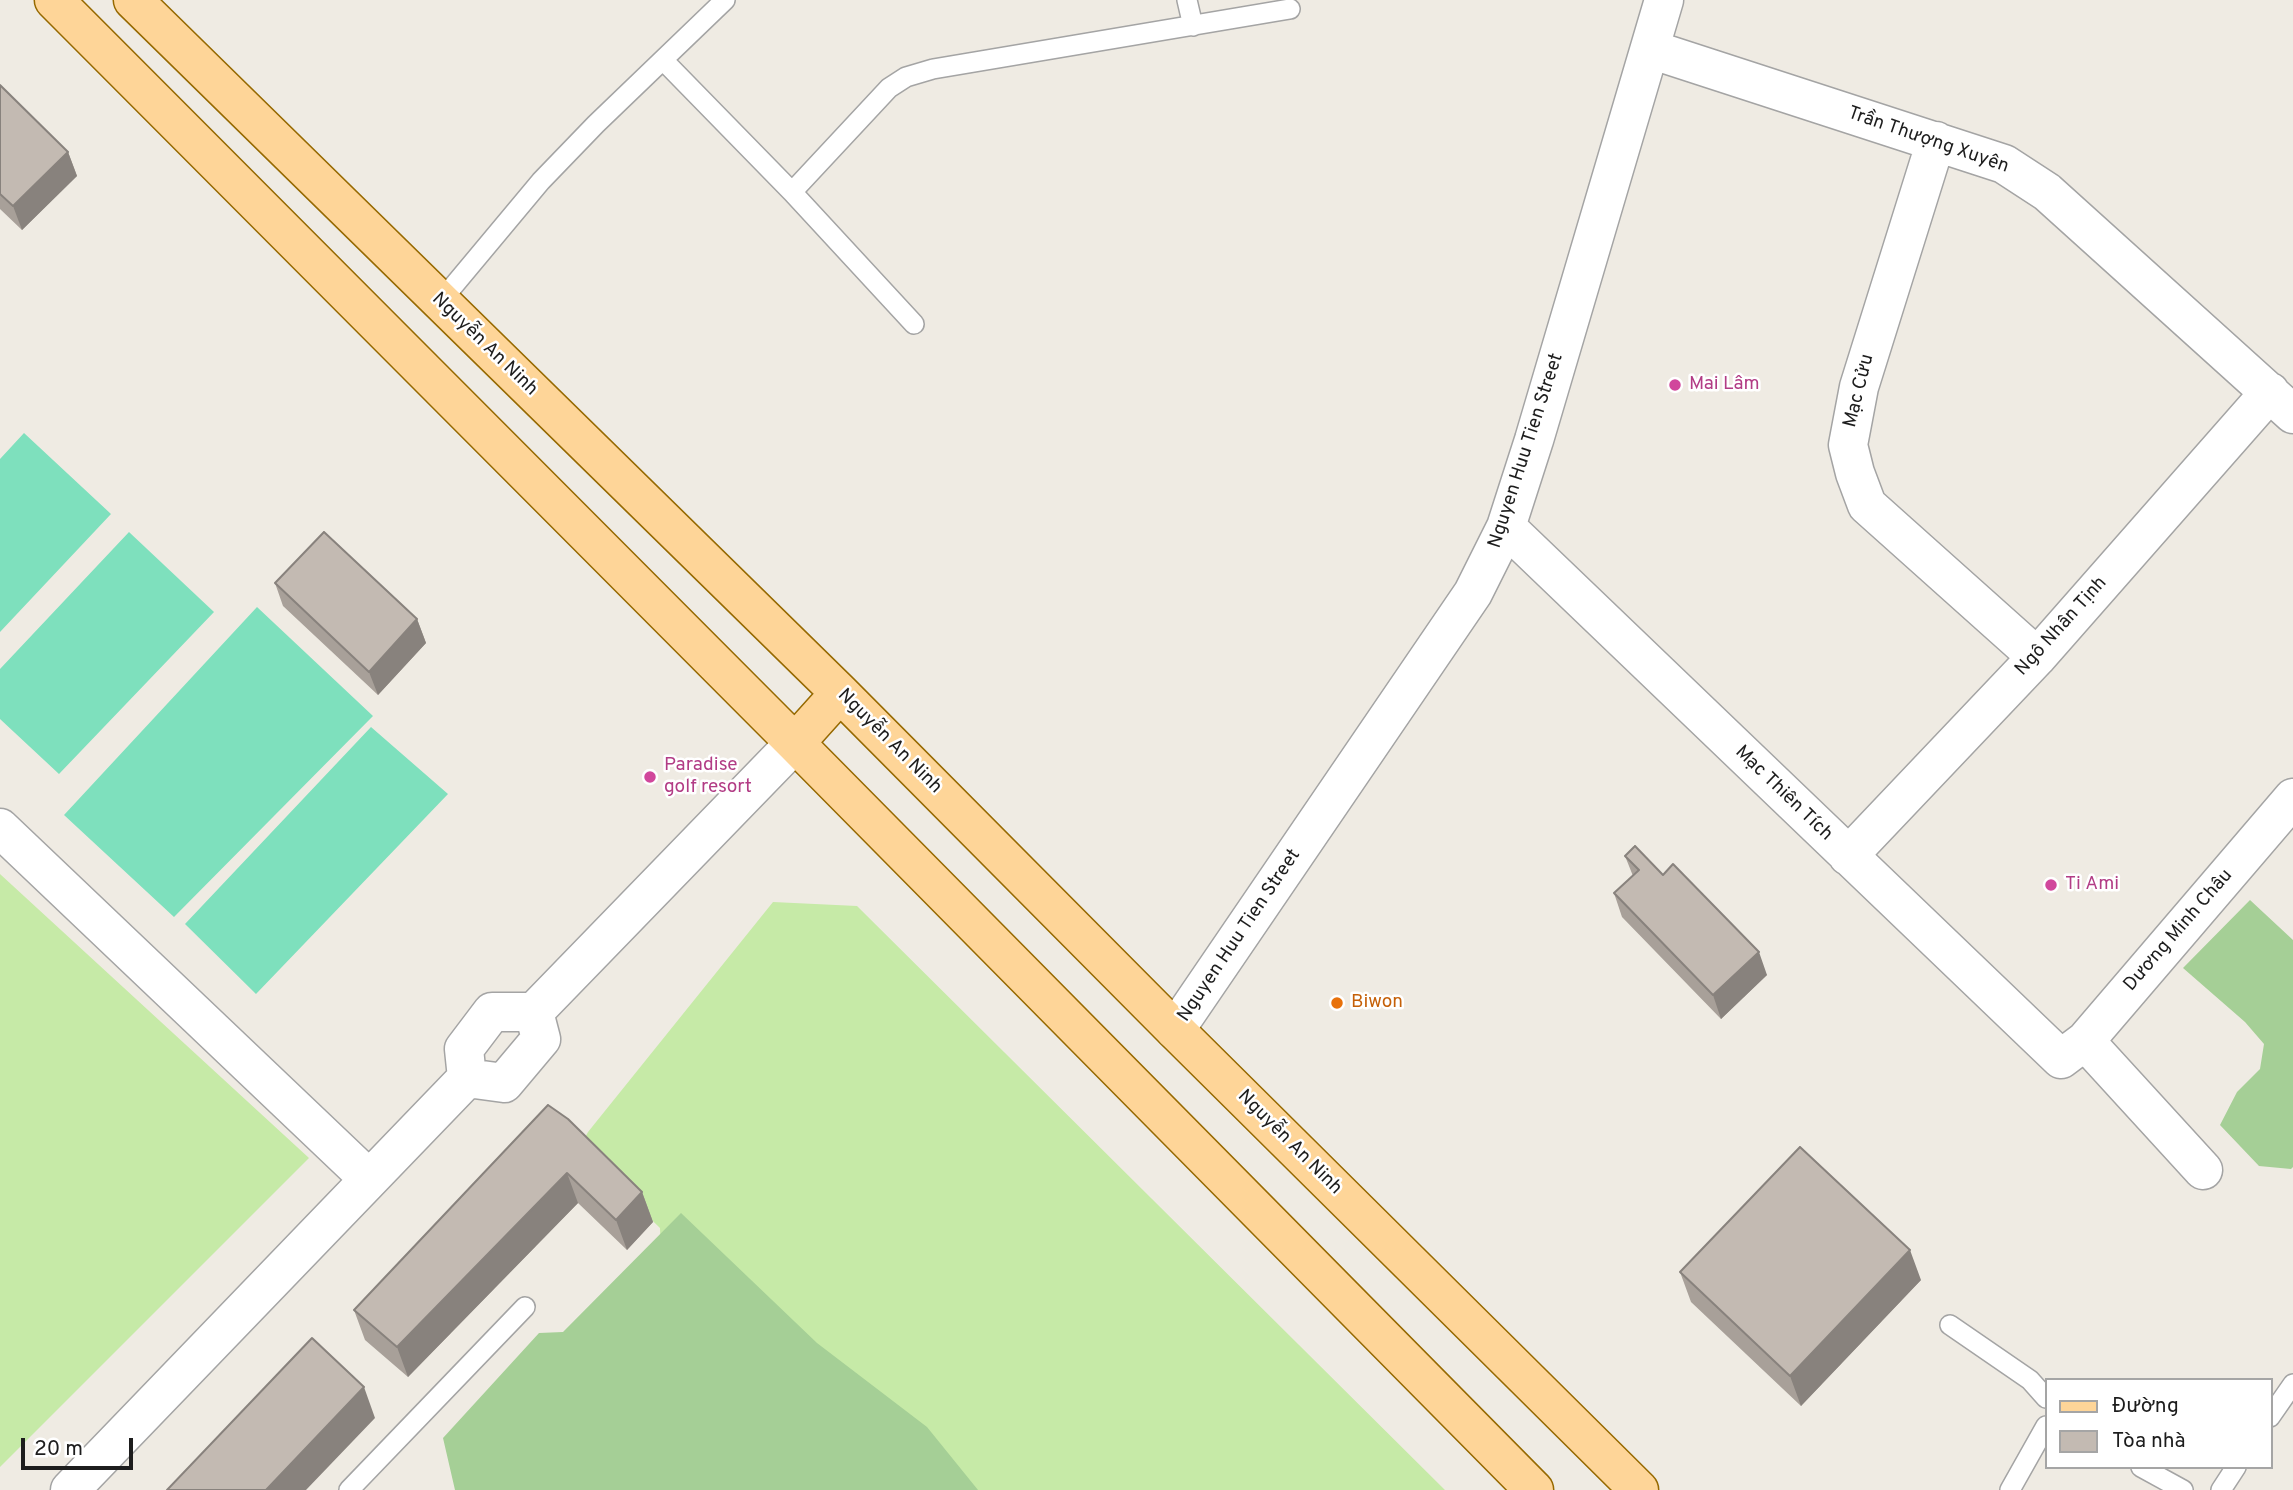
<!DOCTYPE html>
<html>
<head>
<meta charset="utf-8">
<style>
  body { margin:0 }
  #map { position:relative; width:2293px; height:1490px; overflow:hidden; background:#efebe3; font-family:Overpass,sans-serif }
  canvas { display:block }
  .legend { position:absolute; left:2045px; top:1378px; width:228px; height:91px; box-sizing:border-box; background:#fff; border:2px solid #a5a5a5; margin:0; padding:9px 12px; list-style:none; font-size:21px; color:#1d1d1d }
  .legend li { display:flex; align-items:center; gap:14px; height:35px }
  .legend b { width:35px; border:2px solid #a5a5a5 }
  .scale { position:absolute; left:21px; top:1438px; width:112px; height:32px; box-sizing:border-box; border:4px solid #1d1d1d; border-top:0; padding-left:9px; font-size:21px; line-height:24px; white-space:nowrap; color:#1d1d1d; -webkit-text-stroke:5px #fff; paint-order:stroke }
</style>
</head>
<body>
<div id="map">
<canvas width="2293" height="1490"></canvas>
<ul class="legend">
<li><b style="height:9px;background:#fed598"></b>Đường</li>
<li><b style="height:19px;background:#c3bab2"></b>Tòa nhà</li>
</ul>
<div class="scale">20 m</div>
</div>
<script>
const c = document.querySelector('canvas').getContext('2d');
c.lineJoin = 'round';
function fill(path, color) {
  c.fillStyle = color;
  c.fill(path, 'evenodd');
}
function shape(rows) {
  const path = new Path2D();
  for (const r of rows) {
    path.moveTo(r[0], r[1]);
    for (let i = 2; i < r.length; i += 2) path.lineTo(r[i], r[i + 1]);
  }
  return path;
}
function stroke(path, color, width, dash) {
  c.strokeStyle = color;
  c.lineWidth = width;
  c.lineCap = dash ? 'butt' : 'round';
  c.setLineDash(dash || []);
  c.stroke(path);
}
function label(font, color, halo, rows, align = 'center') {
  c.font = font + ' Overpass,sans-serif';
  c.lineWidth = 5;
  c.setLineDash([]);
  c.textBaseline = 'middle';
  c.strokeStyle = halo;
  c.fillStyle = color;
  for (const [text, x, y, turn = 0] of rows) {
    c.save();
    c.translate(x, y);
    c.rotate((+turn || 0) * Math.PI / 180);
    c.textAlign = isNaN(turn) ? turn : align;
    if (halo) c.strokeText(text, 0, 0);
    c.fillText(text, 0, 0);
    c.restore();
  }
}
fill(shape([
  [0,874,309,1158,0,1467],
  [773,902,857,906,1445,1490,909,1490,661,1259,660,1228,579,1149,588,1132]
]), '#c6eaa7');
fill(shape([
  [2250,900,2293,940,2293,1167,2291,1169,2259,1166,2220,1125,2237,1092,2260,1069,2264,1044,2245,1022,2183,968],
  [681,1213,817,1343,927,1427,978,1490,455,1490,443,1438,539,1333,563,1332]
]), '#a5cf96');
fill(shape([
  [24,433,111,514,0,632,0,459],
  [129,532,214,612,59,774,0,719,0,669],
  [257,607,373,716,174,917,64,815],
  [371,727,448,794,256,994,185,924]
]), '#7ee0bd');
const service = shape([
  [1187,0,1193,26],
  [663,60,792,192,914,324],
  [792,192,889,88,906,77,933,69,1290,9],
  [440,302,541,181,596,124,725,0],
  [1950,1325,2030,1380,2046,1398],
  [2270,1417,2293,1384],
  [2141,1467,2183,1490],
  [349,1490,525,1307],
  [2010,1490,2046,1426],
  [2221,1490,2236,1467]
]);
const minor = shape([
  [1650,49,2004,164,2047,192,2293,414],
  [1936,141,1859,387,1848,445,1855,473,1867,505,2037,657],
  [1506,527,2061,1059,2085,1041,2293,798],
  [0,828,369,1179],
  [1848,856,2037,657,2270,392],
  [1175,1030,1473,593,1506,527,1534,440,1664,0],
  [2085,1041,2203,1170],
  [467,1078,464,1049,492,1012,534,1012,795,743],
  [467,1078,504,1083,541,1039,534,1012],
  [70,1490,467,1078]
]);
const primary = shape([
  [54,0,795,743,1534,1490],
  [133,0,840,693,1175,1030,1639,1490],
  [795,743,840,693]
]);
stroke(service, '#a4a4a4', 22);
stroke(minor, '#a4a4a4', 41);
stroke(primary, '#966900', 41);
stroke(service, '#fff', 19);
stroke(minor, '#fff', 38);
stroke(primary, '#fed598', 38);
fill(shape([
  [0,85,68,152,77,176,22,230,0,209],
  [275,583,417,619,426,643,378,695,283,606],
  [1625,856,1663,875,1767,975,1721,1019,1622,917,1614,893,1633,876],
  [568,1119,642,1192,653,1222,627,1250,578,1203,408,1377,365,1340,354,1310],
  [1680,1272,1921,1280,1801,1406,1691,1302]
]), '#a8a099');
fill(shape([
  [68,152,77,176,22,230,13,206],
  [417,619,426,643,378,695,369,672],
  [1759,952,1767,975,1721,1019,1713,995],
  [567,1173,578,1203,408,1377,397,1347],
  [642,1192,653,1222,627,1250,616,1220],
  [1910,1250,1921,1280,1801,1406,1790,1376],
  [364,1387,375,1418,306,1490,266,1490]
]), '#88827d');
const building = shape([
  [0,85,68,152,13,206,0,194,0,85],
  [324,532,417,619,369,672,275,583,324,532],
  [1635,846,1663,875,1673,864,1759,952,1713,995,1614,893,1639,870,1625,856,1635,846],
  [548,1105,568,1119,642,1192,616,1220,567,1173,397,1347,354,1310,548,1105],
  [1800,1147,1910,1250,1790,1376,1680,1272,1800,1147],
  [312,1338,364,1387,266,1490,167,1490,312,1338]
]);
fill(building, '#c3bab2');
stroke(building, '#88827d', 2);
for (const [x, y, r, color] of [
  [1675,385,7,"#d1479c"],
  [650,777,7,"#d1479c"],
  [2051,885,7,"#d1479c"],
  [1337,1003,7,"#e8710a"]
]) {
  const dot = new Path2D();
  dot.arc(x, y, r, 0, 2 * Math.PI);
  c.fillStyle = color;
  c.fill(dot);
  stroke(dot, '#fff', 2.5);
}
label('19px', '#1d1d1d', '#fff', [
  ["Trần Thượng Xuyên",1928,141,19],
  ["Nguyễn An Ninh",484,345,44],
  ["Mạc Cửu",1860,391,-76],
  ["Nguyen Huu Tien Street",1527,451,-72],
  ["Ngô Nhân Tịnh",2062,627,-48],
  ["Nguyễn An Ninh",889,742,45],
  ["Mạc Thiên Tích",1783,794,44],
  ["Dương Minh Châu",2179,931,-49],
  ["Nguyen Huu Tien Street",1240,936,-56],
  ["Nguyễn An Ninh",1289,1143,45]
]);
label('19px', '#b23c85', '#fff', [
  ["Mai Lâm",1689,385],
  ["Paradise",664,766],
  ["golf resort",664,788],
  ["Ti Ami",2065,885]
], 'left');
label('19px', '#c56008', '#fff', [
  ["Biwon",1351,1003]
], 'left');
</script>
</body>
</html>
